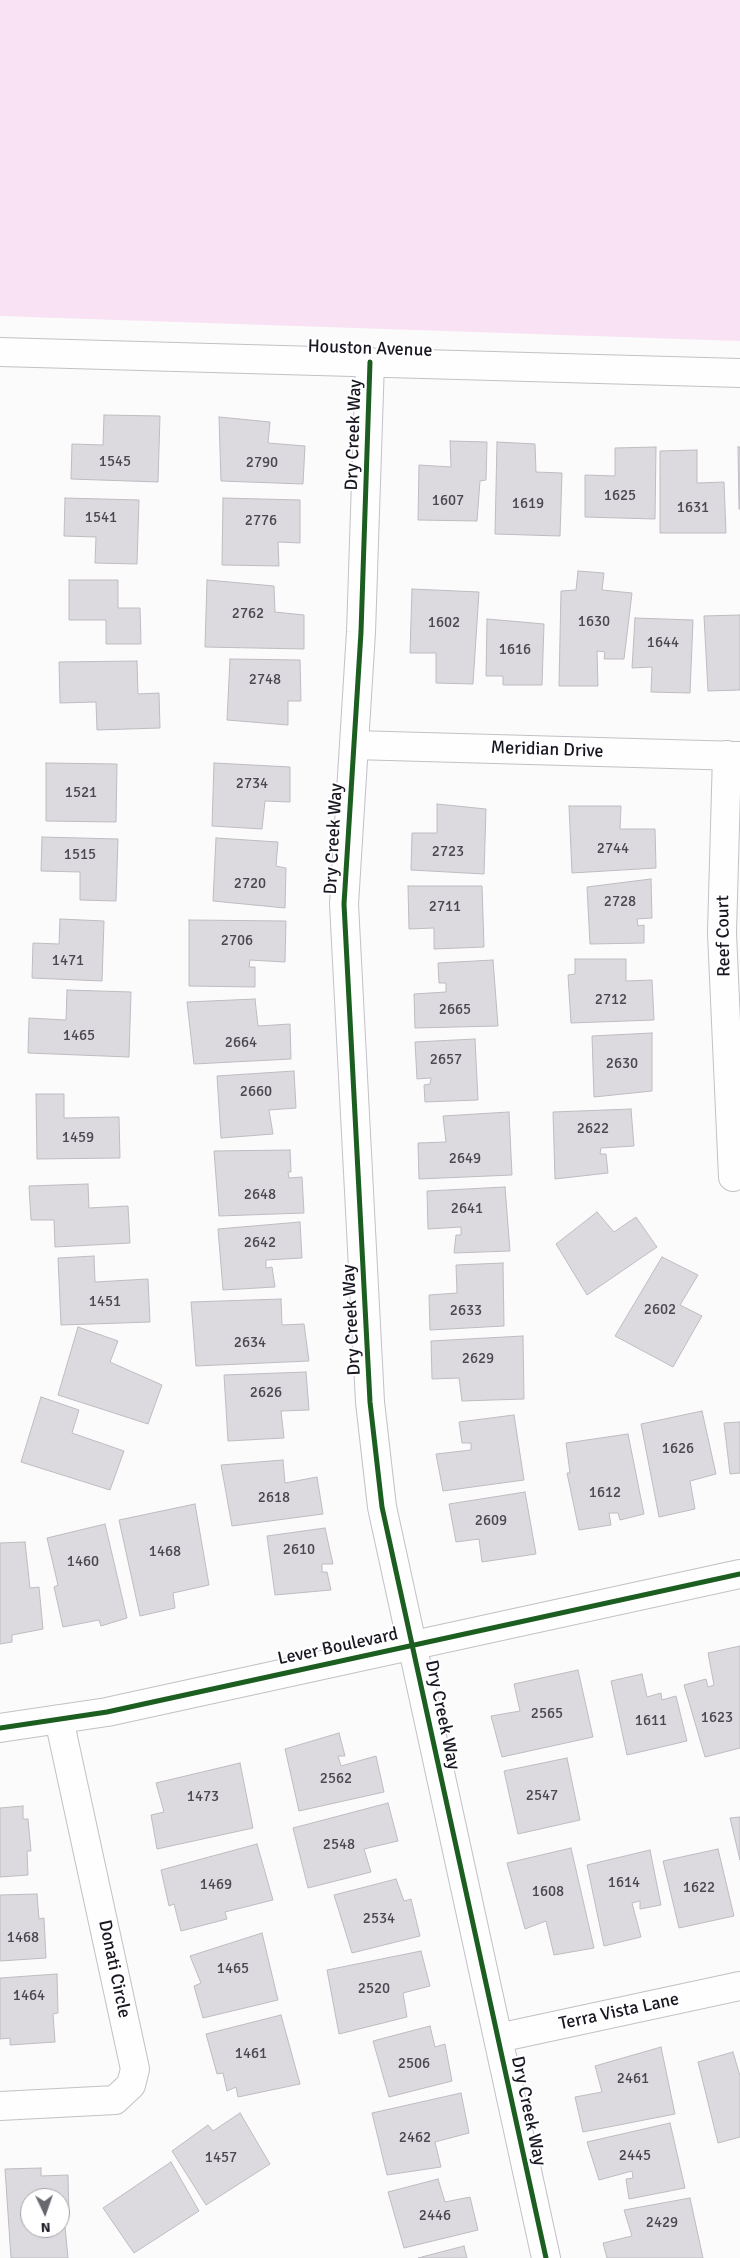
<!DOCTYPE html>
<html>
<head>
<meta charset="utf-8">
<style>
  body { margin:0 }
  #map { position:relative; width:740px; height:2258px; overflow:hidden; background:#fbfbfb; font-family:Signika,sans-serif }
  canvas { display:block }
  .north { position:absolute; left:20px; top:2188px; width:50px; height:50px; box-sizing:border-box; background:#fff; border:1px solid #a3a3a7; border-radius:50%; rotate:177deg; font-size:14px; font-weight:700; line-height:20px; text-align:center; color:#181822 }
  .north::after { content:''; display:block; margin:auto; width:18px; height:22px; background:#67676e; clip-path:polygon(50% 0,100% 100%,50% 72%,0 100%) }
</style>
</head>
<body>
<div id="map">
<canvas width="740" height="2258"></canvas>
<div class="north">N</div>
</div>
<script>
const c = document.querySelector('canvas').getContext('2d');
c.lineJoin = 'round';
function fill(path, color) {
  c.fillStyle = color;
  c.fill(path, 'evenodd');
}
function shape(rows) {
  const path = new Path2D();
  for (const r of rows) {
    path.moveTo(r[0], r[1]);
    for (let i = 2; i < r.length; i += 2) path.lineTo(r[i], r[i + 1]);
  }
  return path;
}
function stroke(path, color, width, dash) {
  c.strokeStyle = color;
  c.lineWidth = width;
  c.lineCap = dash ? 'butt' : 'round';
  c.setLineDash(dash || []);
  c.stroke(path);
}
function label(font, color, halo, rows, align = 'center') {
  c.font = font + ' Signika,sans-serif';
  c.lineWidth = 4;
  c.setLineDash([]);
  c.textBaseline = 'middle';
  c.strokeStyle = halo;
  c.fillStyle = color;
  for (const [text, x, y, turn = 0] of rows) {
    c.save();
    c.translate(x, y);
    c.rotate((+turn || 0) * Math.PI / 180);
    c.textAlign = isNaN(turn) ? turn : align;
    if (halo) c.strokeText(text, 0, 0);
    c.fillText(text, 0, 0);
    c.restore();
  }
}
fill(shape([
  [0,0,740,0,740,341,0,316]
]), '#f9e2f4');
const building = shape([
  [104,415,160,416,158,482,71,479,72,444,103,445,104,415],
  [219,417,270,422,268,443,305,446,303,484,221,481,219,417],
  [450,441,487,442,486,480,480,481,477,521,418,520,419,465,451,467,450,441],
  [497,442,535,444,536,472,562,473,560,536,495,534,497,442],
  [656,447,655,519,585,517,585,475,615,476,615,448,656,447],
  [738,447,740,447,740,509,739,509,738,447],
  [697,450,697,483,724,482,726,533,660,533,660,451,697,450],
  [65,498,139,500,137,564,95,563,96,537,64,536,65,498],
  [223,498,300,500,300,543,278,542,279,566,222,565,223,498],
  [578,571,604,573,602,590,632,593,624,659,604,659,605,652,597,651,598,686,559,686,561,591,576,590,578,571],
  [69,580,118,580,118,608,140,608,141,644,106,644,106,620,69,620,69,580],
  [207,580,274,586,275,612,304,615,304,649,205,647,207,580],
  [412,589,479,592,473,684,436,683,436,653,410,653,412,589],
  [740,615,740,690,708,691,704,616,740,615],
  [635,618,693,620,690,693,651,692,652,667,632,668,635,618],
  [487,619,544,624,542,685,503,685,503,676,486,676,487,619],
  [230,659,300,660,301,701,288,701,288,725,227,720,230,659],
  [137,661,138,694,159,693,160,728,97,730,96,702,60,703,59,662,137,661],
  [46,763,117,764,116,822,46,821,46,763],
  [214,763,290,767,290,802,265,801,262,829,212,826,214,763],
  [437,804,486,809,484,874,411,870,412,833,437,833,437,804],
  [569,806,621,806,620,829,655,829,656,868,572,873,569,806],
  [42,837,118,839,116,901,80,900,80,872,41,871,42,837],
  [216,838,278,842,276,866,286,868,285,908,213,901,216,838],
  [651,879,652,918,637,919,638,926,644,925,644,943,590,944,587,887,651,879],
  [408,886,482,886,484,947,434,949,434,928,409,929,408,886],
  [60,919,104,921,102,981,32,978,33,943,59,944,60,919],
  [189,920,286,921,285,962,250,960,249,967,255,967,255,987,189,986,189,920],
  [575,959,626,959,626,981,652,980,654,1020,571,1023,568,975,575,974,575,959],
  [493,960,498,1026,415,1028,414,994,446,992,446,983,439,983,438,963,493,960],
  [67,990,131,992,129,1057,28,1053,29,1018,66,1020,67,990],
  [255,999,258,1026,290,1024,291,1059,194,1064,187,1002,255,999],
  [652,1033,652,1091,594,1097,592,1036,652,1033],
  [475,1039,478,1100,425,1102,424,1085,430,1084,431,1078,417,1079,415,1042,475,1039],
  [294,1071,296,1108,269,1110,273,1134,221,1138,217,1076,294,1071],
  [36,1094,64,1094,64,1118,119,1117,120,1158,37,1159,36,1094],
  [631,1109,634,1146,601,1148,600,1154,606,1154,608,1173,555,1179,553,1112,631,1109],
  [509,1112,512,1175,419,1179,418,1143,446,1142,443,1116,509,1112],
  [290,1150,291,1172,288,1172,289,1178,302,1177,304,1213,219,1216,214,1151,290,1150],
  [88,1184,89,1208,128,1206,130,1243,55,1247,54,1220,31,1220,29,1186,88,1184],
  [505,1187,510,1251,454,1253,456,1235,461,1235,461,1227,428,1229,427,1191,505,1187],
  [597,1212,614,1232,636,1217,657,1247,587,1295,556,1244,597,1212],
  [300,1222,302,1258,266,1260,266,1268,272,1267,275,1287,223,1290,218,1229,300,1222],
  [94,1256,95,1282,148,1279,150,1322,61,1325,58,1258,94,1256],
  [662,1257,698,1275,680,1305,702,1316,673,1367,615,1336,662,1257],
  [503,1263,504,1326,430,1330,429,1295,457,1293,456,1265,503,1263],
  [281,1299,282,1325,304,1324,309,1361,196,1366,191,1302,281,1299],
  [78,1327,118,1341,110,1362,162,1385,148,1424,58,1395,78,1327],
  [523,1336,524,1399,462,1401,459,1378,432,1379,431,1341,523,1336],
  [306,1372,309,1410,281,1411,284,1438,228,1441,224,1375,306,1372],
  [41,1397,79,1410,72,1433,124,1451,110,1490,21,1462,41,1397],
  [702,1411,716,1474,690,1481,695,1509,659,1517,641,1424,702,1411],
  [514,1415,524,1480,443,1491,436,1454,471,1450,471,1443,462,1443,459,1422,514,1415],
  [740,1422,740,1473,730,1474,724,1423,740,1422],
  [628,1434,644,1514,620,1520,618,1513,609,1513,611,1525,579,1530,567,1473,570,1473,566,1443,628,1434],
  [283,1460,285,1483,317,1477,323,1514,232,1526,221,1465,283,1460],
  [525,1492,536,1554,482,1562,479,1539,456,1542,449,1504,525,1492],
  [195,1504,209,1585,173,1593,175,1608,140,1616,119,1520,195,1504],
  [105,1524,127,1618,101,1626,99,1620,63,1627,54,1587,58,1585,47,1538,105,1524],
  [325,1528,333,1564,322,1564,322,1572,327,1572,331,1590,275,1595,267,1536,325,1528],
  [25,1542,30,1588,39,1587,43,1629,12,1635,12,1642,0,1644,0,1543,25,1542],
  [740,1646,740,1748,705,1757,684,1685,706,1679,708,1687,714,1685,708,1653,740,1646],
  [578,1670,593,1737,502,1757,491,1716,520,1711,514,1684,578,1670],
  [642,1674,647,1697,661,1693,662,1700,676,1696,687,1741,627,1755,611,1681,642,1674],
  [339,1733,345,1756,338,1756,341,1766,376,1756,384,1792,299,1811,285,1749,339,1733],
  [567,1758,580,1820,518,1834,504,1771,567,1758],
  [240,1763,253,1828,157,1849,151,1815,164,1812,156,1783,240,1763],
  [388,1803,398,1841,364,1849,371,1872,308,1888,293,1828,388,1803],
  [23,1806,23,1819,28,1819,31,1851,27,1851,28,1875,0,1877,0,1808,23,1806],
  [740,1817,740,1860,730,1818,740,1817],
  [257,1844,273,1900,225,1912,227,1919,181,1931,174,1904,169,1906,161,1870,257,1844],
  [571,1848,594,1948,554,1955,546,1921,525,1929,507,1863,571,1848],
  [718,1849,734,1916,679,1928,663,1861,718,1849],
  [650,1850,661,1905,640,1909,640,1901,632,1903,641,1937,604,1946,587,1865,650,1850],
  [396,1879,404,1901,411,1899,420,1936,352,1953,334,1895,396,1879],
  [37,1894,39,1919,44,1918,46,1958,0,1961,0,1895,37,1894],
  [262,1933,278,2000,203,2018,194,1986,201,1983,190,1956,262,1933],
  [421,1951,430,1986,403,1993,407,2017,339,2034,327,1970,421,1951],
  [57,1974,58,2013,53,2014,55,2042,10,2045,10,2038,0,2039,0,1978,57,1974],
  [281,2015,300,2084,238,2097,236,2087,227,2091,223,2073,217,2074,206,2034,281,2015],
  [430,2026,435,2047,445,2044,452,2081,389,2097,373,2041,430,2026],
  [661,2047,675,2114,583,2132,575,2097,602,2092,595,2066,661,2047],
  [733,2052,740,2076,740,2137,718,2143,698,2062,733,2052],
  [461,2093,469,2133,435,2142,441,2167,387,2175,372,2113,461,2093],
  [240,2113,270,2164,206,2205,172,2151,208,2125,213,2131,240,2113],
  [670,2123,685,2188,629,2199,626,2179,633,2178,632,2171,599,2180,587,2142,670,2123],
  [171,2162,199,2211,134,2253,103,2208,171,2162],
  [41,2168,41,2176,68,2175,69,2217,64,2216,68,2258,11,2258,5,2169,41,2168],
  [30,2198,60,2198,60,2228,30,2228,30,2198],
  [438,2179,445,2202,470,2197,478,2230,404,2248,388,2192,438,2179],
  [690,2198,703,2258,607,2258,603,2243,632,2236,624,2210,690,2198],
  [464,2246,467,2258,418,2258,464,2246]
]);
fill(building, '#dddadf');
stroke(building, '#bfbcc1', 1);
const minor = shape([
  [0,352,740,373],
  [370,362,361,632,344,904,370,1402,382,1507,546,2258],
  [354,745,740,756],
  [727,755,722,933,733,1177],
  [0,1728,107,1712,740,1574],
  [498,2038,740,1986],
  [0,2106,115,2100,131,2085,135,2069,59,1719]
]);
stroke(minor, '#c1c1c7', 30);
stroke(minor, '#fefefe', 28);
stroke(shape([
  [370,362,361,632,344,904,370,1402,382,1507,546,2258],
  [0,1728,107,1712,740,1574]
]), '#1b5e20', 5);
label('15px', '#494851', null, [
  ["1545",115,462],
  ["2790",262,463],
  ["1625",620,496],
  ["1607",448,501],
  ["1619",528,504],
  ["1631",693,508],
  ["1541",101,518],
  ["2776",261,521],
  ["2762",248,614],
  ["1630",594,622],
  ["1602",444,623],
  ["1644",663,643],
  ["1616",515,650],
  ["2748",265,680],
  ["2734",252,784],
  ["1521",81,793],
  ["2744",613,849],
  ["2723",448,852],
  ["1515",80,855],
  ["2720",250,884],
  ["2728",620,902],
  ["2711",445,907],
  ["2706",237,941],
  ["1471",68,961],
  ["2712",611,1000],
  ["2665",455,1010],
  ["1465",79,1036],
  ["2664",241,1043],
  ["2657",446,1060],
  ["2630",622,1064],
  ["2660",256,1092],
  ["2622",593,1129],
  ["1459",78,1138],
  ["2649",465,1159],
  ["2648",260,1195],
  ["2641",467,1209],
  ["2642",260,1243],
  ["1451",105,1302],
  ["2602",660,1310],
  ["2633",466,1311],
  ["2634",250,1343],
  ["2629",478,1359],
  ["2626",266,1393],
  ["1626",678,1449],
  ["1612",605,1493],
  ["2618",274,1498],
  ["2609",491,1521],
  ["2610",299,1550],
  ["1468",165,1552],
  ["1460",83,1562],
  ["2565",547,1714],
  ["1623",717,1718],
  ["1611",651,1721],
  ["2562",336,1779],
  ["2547",542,1796],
  ["1473",203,1797],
  ["2548",339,1845],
  ["1614",624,1883],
  ["1469",216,1885],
  ["1622",699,1888],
  ["1608",548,1892],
  ["2534",379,1919],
  ["1468",23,1938],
  ["1465",233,1969],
  ["2520",374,1989],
  ["1464",29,1996],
  ["1461",251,2054],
  ["2506",414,2064],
  ["2461",633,2079],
  ["2462",415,2138],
  ["2445",635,2156],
  ["1457",221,2158],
  ["2446",435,2216],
  ["2429",662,2223]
]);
label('18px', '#181822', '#fff', [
  ["Houston Avenue",370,349,2],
  ["Dry Creek Way",354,435,-88],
  ["Meridian Drive",547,750,2],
  ["Dry Creek Way",334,839,-87],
  ["Reef Court",724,936,-91],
  ["Dry Creek Way",352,1320,-93],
  ["Lever Boulevard",338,1647,-12],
  ["Dry Creek Way",442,1715,78],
  ["Donati Circle",114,1969,78],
  ["Terra Vista Lane",619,2012,-12],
  ["Dry Creek Way",528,2111,78]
]);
</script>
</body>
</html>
